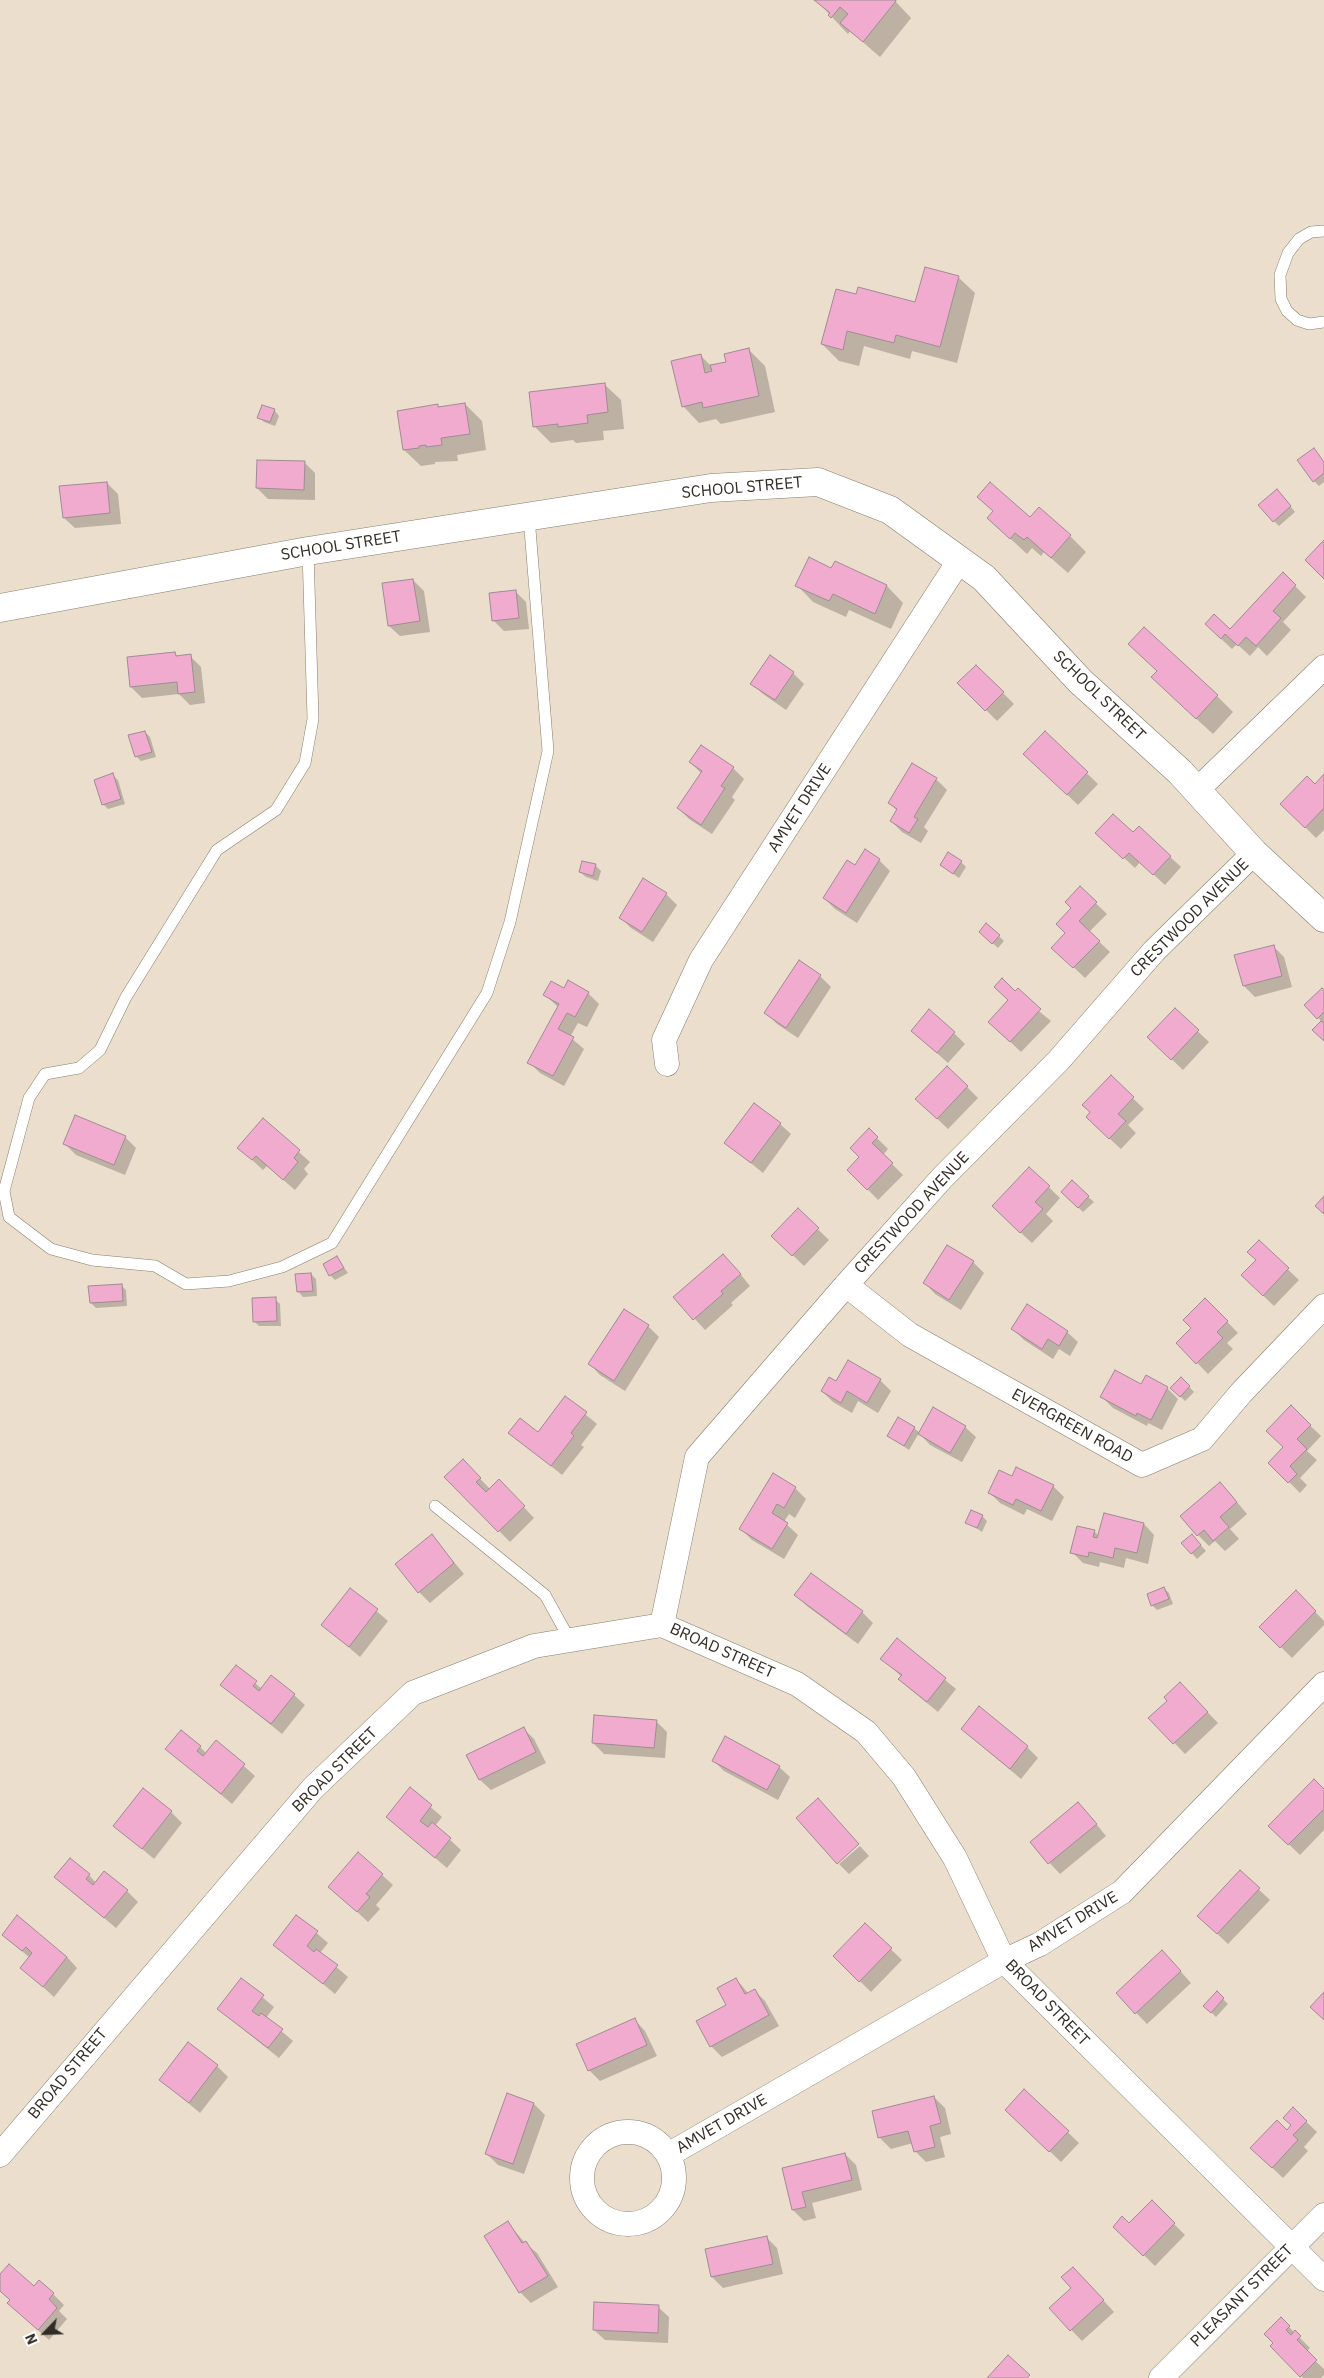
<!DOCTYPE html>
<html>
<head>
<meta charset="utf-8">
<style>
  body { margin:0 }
  #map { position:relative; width:1324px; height:2378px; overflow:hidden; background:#ebdecc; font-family:"IBM Plex Sans",sans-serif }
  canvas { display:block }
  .north { position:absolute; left:20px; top:2308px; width:50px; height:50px; -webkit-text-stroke:4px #fff; paint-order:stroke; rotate:246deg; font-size:14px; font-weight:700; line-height:20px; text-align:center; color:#312c25 }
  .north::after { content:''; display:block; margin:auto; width:18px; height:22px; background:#312c25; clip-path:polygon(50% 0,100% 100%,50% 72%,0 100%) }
</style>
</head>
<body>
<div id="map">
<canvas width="1324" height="2378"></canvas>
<div class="north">N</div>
</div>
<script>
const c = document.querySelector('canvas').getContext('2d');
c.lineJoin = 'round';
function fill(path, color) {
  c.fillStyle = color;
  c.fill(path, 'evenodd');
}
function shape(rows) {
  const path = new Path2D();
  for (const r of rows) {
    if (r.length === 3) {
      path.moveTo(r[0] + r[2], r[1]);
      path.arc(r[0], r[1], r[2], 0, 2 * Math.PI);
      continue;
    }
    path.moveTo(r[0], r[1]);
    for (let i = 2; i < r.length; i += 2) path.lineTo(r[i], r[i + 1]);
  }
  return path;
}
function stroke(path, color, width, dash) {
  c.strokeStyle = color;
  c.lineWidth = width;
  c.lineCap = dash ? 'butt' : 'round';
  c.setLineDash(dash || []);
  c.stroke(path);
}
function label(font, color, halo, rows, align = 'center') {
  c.font = font + ' "IBM Plex Sans",sans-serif';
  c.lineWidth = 5;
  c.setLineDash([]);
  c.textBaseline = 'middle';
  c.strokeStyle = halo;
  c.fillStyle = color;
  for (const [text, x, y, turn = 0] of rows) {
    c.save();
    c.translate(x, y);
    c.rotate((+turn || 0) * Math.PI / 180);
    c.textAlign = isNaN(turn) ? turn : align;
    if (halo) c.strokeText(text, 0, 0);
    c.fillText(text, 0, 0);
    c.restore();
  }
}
fill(shape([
  [816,0,897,0,896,2,911,18,880,57,850,31,848,34,846,32],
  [958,277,975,293,957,363,912,351,910,359,864,346,859,366,839,361,822,344,857,296,916,303],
  [748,349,765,366,775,412,721,424,716,419,699,423,683,406,701,356,711,366,727,363],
  [604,384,621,400,624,429,603,431,604,440,576,443,573,440,551,443,534,426],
  [465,404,482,421,486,450,457,455,458,461,435,462,435,464,421,466,404,450,398,412,437,406,440,408],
  [274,410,279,416,275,426,264,422,259,417],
  [304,462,315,473,315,500,268,499,257,488],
  [1324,463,1324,482,1319,486,1314,481],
  [107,483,118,494,121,524,75,528,64,518],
  [1282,496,1295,512,1279,526,1274,521],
  [978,497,1070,536,1086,552,1068,573,1044,552,1041,556,1032,548,1027,554,988,518,994,512],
  [835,562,887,586,903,603,891,629,849,610,846,617,813,602,797,585,832,570],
  [1283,574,1306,597,1283,622,1291,630,1267,656,1258,647,1250,656,1237,644,1232,649,1217,635,1230,631],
  [413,580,424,591,430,632,400,636,389,626],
  [515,591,526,602,529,629,504,631,493,620],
  [175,653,178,657,190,656,201,667,205,703,190,705,179,694,142,698,131,687],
  [976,666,1014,704,997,721,959,683],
  [1158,672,1217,696,1233,712,1213,734,1169,694],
  [793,673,804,684,786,710,763,694,752,684],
  [145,732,150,737,156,757,141,761,136,756],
  [1045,733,1098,784,1078,805,1036,765],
  [701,747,733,768,744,779,732,797,735,800,712,834,689,819,678,808,701,773,690,762],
  [112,775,118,780,125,804,108,809,103,804],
  [1324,776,1324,830,1316,838,1282,804,1315,786],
  [936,779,947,790,924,827,928,831,921,843,902,832,891,821,897,811,890,803],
  [1139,828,1181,867,1165,885,1140,862,1135,868,1108,843,1133,834],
  [879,860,890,871,857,923,835,909,824,898,855,867],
  [583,862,596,866,601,871,598,881,586,877,580,872],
  [961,862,966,867,959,878,941,865],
  [1080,888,1107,914,1089,932,1110,952,1085,978,1064,958,1073,908],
  [666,894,677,905,653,942,631,928,620,917],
  [999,936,1004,941,998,948,986,937],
  [1273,946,1284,957,1292,987,1255,997,1244,986],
  [800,962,820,976,831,987,798,1038,777,1024,766,1013],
  [564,989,588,993,599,1004,587,1027,578,1023,570,1037,584,1049,564,1086,540,1073,529,1062,558,1007,545,995],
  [1015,992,1051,1021,1021,1052,1000,1032,1009,1000],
  [1324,992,1324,1040,1322,1022,1306,1005],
  [1175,1010,1209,1042,1183,1070,1160,1048],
  [954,1033,965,1044,948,1063,923,1041],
  [1111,1077,1144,1109,1128,1125,1136,1133,1121,1149,1098,1128],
  [967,1087,978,1098,948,1129,928,1110],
  [263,1120,310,1162,304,1169,308,1174,295,1190,267,1166,263,1170,239,1148],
  [780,1124,791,1134,763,1173,726,1143],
  [869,1130,888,1149,883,1155,903,1175,878,1200,849,1170,860,1157],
  [125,1137,136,1148,125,1175,76,1155,65,1144],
  [1029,1168,1060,1198,1046,1214,1053,1221,1032,1243,1004,1217],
  [1072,1182,1094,1202,1083,1212,1062,1192],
  [798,1210,829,1240,804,1266,773,1236],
  [1259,1242,1299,1280,1274,1306,1253,1286],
  [337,1258,348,1273,335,1280,330,1275],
  [973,1262,984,1273,961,1310,935,1294,925,1283],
  [734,1266,750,1286,731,1303,733,1305,705,1330,675,1297],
  [311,1274,316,1279,317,1296,303,1297,298,1291],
  [121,1285,126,1290,127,1306,96,1308,91,1303],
  [275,1299,280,1304,281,1326,259,1326,254,1321],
  [1205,1299,1238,1333,1227,1343,1233,1349,1208,1374,1178,1343,1193,1328],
  [624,1311,648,1326,659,1337,625,1391,600,1375,590,1364],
  [1013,1329,1067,1332,1078,1342,1070,1356,1059,1349,1053,1359,1024,1340],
  [1181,1378,1194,1392,1185,1401,1172,1388],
  [880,1380,891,1391,878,1413,858,1401,852,1413,833,1402,822,1391,836,1383],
  [1141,1386,1167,1388,1178,1399,1162,1430,1148,1423,1147,1426,1113,1408,1102,1397],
  [566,1398,597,1424,581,1445,584,1447,562,1475,510,1433,538,1434],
  [1291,1407,1321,1436,1307,1451,1317,1460,1300,1478,1307,1485,1300,1493,1270,1463,1285,1448],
  [965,1427,976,1437,962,1462,930,1445,919,1433,909,1450,889,1436,914,1428,920,1433],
  [463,1461,490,1489,499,1481,534,1518,510,1542,446,1477],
  [1013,1478,1053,1486,1064,1497,1052,1521,1027,1509,1024,1515,1000,1503,989,1492],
  [795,1488,806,1499,795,1518,789,1514,784,1522,798,1535,784,1559,752,1540,741,1529],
  [1231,1495,1247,1514,1230,1529,1239,1539,1225,1551,1215,1541,1209,1546,1198,1535],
  [982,1516,987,1521,982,1532,967,1522],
  [1144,1524,1154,1535,1148,1564,1126,1558,1124,1568,1100,1562,1099,1567,1083,1563,1072,1552,1094,1531,1099,1536],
  [432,1536,464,1574,430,1603,419,1592],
  [1197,1541,1206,1551,1197,1559,1183,1543],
  [811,1574,862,1612,873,1623,858,1644,807,1606,796,1595],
  [1164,1588,1169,1593,1173,1604,1157,1610,1152,1605],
  [351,1589,388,1621,360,1657,323,1625],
  [1296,1592,1324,1621,1324,1625,1292,1658,1261,1627],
  [897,1640,956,1689,938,1712,911,1690,900,1679,902,1677,882,1659],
  [236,1667,262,1689,294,1695,305,1705,282,1734,222,1685],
  [1190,1694,1218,1723,1185,1754,1150,1718,1169,1701],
  [656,1721,667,1732,665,1758,604,1754,593,1743],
  [523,1728,534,1739,546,1763,491,1790,480,1780],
  [962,1729,1027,1747,1038,1758,1021,1779],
  [217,1742,255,1776,232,1804,167,1749,200,1747,207,1754],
  [713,1760,779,1767,790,1777,778,1800,724,1771],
  [410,1789,442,1817,435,1826,461,1850,447,1868,387,1817],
  [1324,1790,1324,1830,1300,1855,1270,1826],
  [171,1812,182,1823,154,1859,115,1826],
  [1089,1815,1106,1836,1060,1874,1031,1843],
  [860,1846,869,1856,849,1874,839,1864],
  [1240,1872,1270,1900,1228,1944,1209,1926],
  [89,1875,96,1883,127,1891,138,1902,116,1928,67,1887],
  [382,1875,393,1885,376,1905,380,1909,368,1922,341,1897],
  [297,1916,328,1943,320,1953,348,1977,335,1994,275,1944],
  [865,1924,902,1960,871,1992,834,1956],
  [3,1935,67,1957,77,1968,54,1997,22,1968,30,1958],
  [1173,1963,1191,1983,1147,2024,1118,1994],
  [241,1979,274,2007,266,2018,293,2041,279,2058,218,2009],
  [736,1979,748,1993,754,1990,765,2001,779,2026,722,2057,711,2046],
  [1217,1993,1228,2004,1216,2017,1205,2006],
  [635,2020,645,2031,657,2056,600,2081,589,2070],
  [217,2066,228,2077,200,2113,161,2080],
  [1024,2090,1079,2143,1061,2162,1017,2120],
  [508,2095,534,2104,545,2115,524,2174,498,2165,487,2154],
  [934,2097,945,2108,951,2134,940,2137,945,2157,926,2162,915,2151,913,2143,891,2149,880,2138,873,2112],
  [1293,2109,1317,2132,1304,2147,1308,2151,1283,2178,1263,2159,1292,2126],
  [845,2154,856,2165,862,2190,812,2203,816,2218,804,2221,793,2210,783,2169],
  [1152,2202,1185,2235,1155,2266,1114,2226,1129,2225],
  [508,2223,525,2243,537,2253,558,2287,531,2303,520,2292,486,2236],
  [766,2237,777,2248,783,2274,723,2288,712,2277,706,2250],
  [0,2275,53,2294,64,2305,59,2311,67,2319,49,2340,20,2314,11,2301,0,2291],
  [1084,2279,1114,2312,1082,2341,1051,2309],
  [658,2307,669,2317,668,2343,605,2340,594,2330],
  [1281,2319,1310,2348,1306,2352,1324,2369,1324,2375,1321,2378,1303,2378,1271,2346,1275,2343]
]), '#0003');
const building = shape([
  [814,0,895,0,896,1,863,42,840,23,848,14,840,7,831,18,828,15,830,13,814,0],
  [925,267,959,276,940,347,896,335,894,343,847,331,843,350,821,344,836,289,856,294,858,287,915,302,925,267],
  [749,348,759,396,703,408,702,402,682,407,671,361,701,354,705,373,712,371,710,365,726,362,724,354,749,348],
  [605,383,608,412,587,415,588,423,558,427,558,424,533,427,529,392,605,383],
  [465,403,470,434,441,438,442,445,426,447,426,445,419,446,419,448,403,450,397,411,438,404,438,407,465,403],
  [262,405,275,409,270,422,257,418,262,405],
  [1314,448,1324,462,1324,473,1313,482,1297,460,1314,448],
  [257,460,305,461,304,490,256,488,257,460],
  [107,482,110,513,63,518,59,486,107,482],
  [990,482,1030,517,1039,507,1071,535,1051,558,1027,537,1024,540,1015,533,1010,539,987,518,993,511,977,497,990,482],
  [1277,489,1291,506,1273,522,1258,505,1277,489],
  [1324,540,1324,579,1305,560,1324,540],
  [809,557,831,568,835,561,887,585,875,614,833,594,829,601,795,586,809,557],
  [1283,572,1296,585,1273,611,1281,618,1256,646,1246,637,1238,646,1225,634,1221,639,1205,624,1214,614,1230,629,1283,572],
  [413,579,420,621,388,626,382,583,413,579],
  [516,590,519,618,492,621,489,593,516,590],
  [1144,627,1218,695,1196,719,1151,677,1157,671,1128,644,1144,627],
  [175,652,176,656,191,654,195,692,178,694,177,682,130,687,127,657,175,652],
  [770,655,794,672,775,700,750,684,770,655],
  [976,665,1004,692,985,711,957,683,976,665],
  [145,731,152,752,135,757,128,735,145,731],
  [1045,731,1088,772,1067,795,1023,754,1045,731],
  [701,745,734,767,721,786,725,788,701,825,677,808,702,771,689,762,701,745],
  [912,763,937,778,914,817,918,819,909,833,890,821,897,809,888,803,912,763],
  [113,773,121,799,102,805,94,780,113,773],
  [1324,774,1324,808,1305,828,1280,804,1307,776,1315,784,1324,774],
  [1113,814,1133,832,1139,826,1171,856,1153,875,1129,853,1123,859,1095,833,1113,814],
  [865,849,880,859,846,913,823,898,847,860,855,865,865,849],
  [948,852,962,861,953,874,940,865,948,852],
  [582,861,596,864,593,876,579,872,582,861],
  [643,878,667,893,642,932,619,918,643,878],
  [1080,886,1097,902,1079,921,1100,941,1073,968,1051,948,1065,933,1056,924,1071,908,1065,902,1080,886],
  [986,923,1000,935,992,944,979,932,986,923],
  [1274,945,1282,976,1243,986,1234,955,1274,945],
  [799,960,821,975,786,1028,764,1013,799,960],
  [1002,978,1015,991,1018,988,1041,1009,1010,1042,988,1022,1008,1000,994,987,1002,978],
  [568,980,589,992,575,1017,567,1013,558,1029,574,1037,553,1076,527,1063,559,1004,543,995,551,981,564,988,568,980],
  [1322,988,1324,990,1324,1012,1317,1019,1304,1005,1322,988],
  [1175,1008,1199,1030,1171,1060,1147,1037,1175,1008],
  [929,1009,955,1032,937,1053,911,1031,929,1009],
  [1321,1021,1324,1023,1324,1041,1312,1030,1321,1021],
  [947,1066,968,1086,937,1119,915,1099,947,1066],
  [1111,1075,1134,1097,1118,1114,1126,1121,1109,1139,1086,1117,1090,1112,1082,1105,1111,1075],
  [754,1103,781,1123,751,1163,724,1143,754,1103],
  [75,1115,126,1136,114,1165,63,1144,75,1115],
  [263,1118,300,1150,294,1158,298,1162,283,1180,256,1156,252,1160,237,1148,263,1118],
  [869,1128,878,1137,872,1143,893,1163,867,1190,847,1170,859,1157,850,1148,869,1128],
  [1029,1167,1050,1186,1035,1202,1043,1209,1020,1233,992,1206,1029,1167],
  [1072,1180,1089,1196,1078,1208,1061,1192,1072,1180],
  [1324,1196,1324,1214,1315,1206,1324,1196],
  [798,1208,819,1228,792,1256,771,1236,798,1208],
  [1259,1240,1289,1268,1263,1296,1241,1275,1256,1260,1247,1252,1259,1240],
  [947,1245,974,1261,949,1300,923,1283,947,1245],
  [723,1254,741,1274,721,1291,723,1294,693,1320,673,1297,723,1254],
  [337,1256,344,1268,329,1276,323,1264,337,1256],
  [311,1273,313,1291,297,1292,295,1274,311,1273],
  [122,1284,123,1301,90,1303,88,1286,122,1284],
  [276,1297,277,1321,253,1322,252,1298,276,1297],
  [1205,1298,1228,1321,1217,1332,1223,1338,1196,1364,1176,1343,1191,1328,1183,1320,1205,1298],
  [1027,1304,1068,1331,1059,1346,1048,1339,1042,1349,1011,1329,1027,1304],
  [624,1309,649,1325,614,1381,588,1364,624,1309],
  [848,1360,881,1379,867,1403,847,1391,841,1403,821,1391,829,1377,836,1381,848,1360],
  [1115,1370,1141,1384,1146,1375,1168,1387,1151,1420,1137,1413,1136,1416,1100,1397,1115,1370],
  [1181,1377,1190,1386,1180,1397,1170,1388,1181,1377],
  [565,1396,587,1412,571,1433,574,1436,551,1466,508,1433,520,1418,538,1432,565,1396],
  [1291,1405,1311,1425,1297,1439,1307,1449,1290,1466,1297,1474,1288,1483,1268,1463,1283,1447,1266,1431,1291,1405],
  [933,1407,966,1426,950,1453,918,1434,933,1407],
  [898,1417,915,1427,904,1446,887,1436,898,1417],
  [463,1459,481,1478,476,1482,486,1492,499,1479,525,1506,498,1532,444,1477,463,1459],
  [1016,1467,1054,1485,1041,1511,1016,1499,1013,1505,988,1493,999,1470,1012,1476,1016,1467],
  [773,1473,796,1487,784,1508,777,1504,772,1513,788,1523,772,1549,739,1529,773,1473],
  [1220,1482,1237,1502,1220,1517,1229,1527,1213,1541,1204,1530,1197,1536,1180,1516,1220,1482],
  [971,1510,983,1515,977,1528,965,1523,971,1510],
  [1104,1513,1144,1523,1137,1553,1115,1548,1113,1558,1089,1552,1088,1557,1070,1553,1077,1526,1095,1530,1093,1537,1097,1538,1104,1513],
  [432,1534,454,1563,418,1593,395,1564,432,1534],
  [1192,1534,1201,1545,1191,1554,1181,1543,1192,1534],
  [811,1573,863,1611,846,1634,794,1595,811,1573],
  [1164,1587,1169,1599,1151,1606,1147,1594,1164,1587],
  [350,1588,378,1609,349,1647,321,1625,350,1588],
  [1296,1590,1316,1611,1280,1648,1259,1627,1296,1590],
  [897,1638,946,1678,927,1702,898,1679,902,1675,880,1659,897,1638],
  [236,1665,257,1681,253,1686,259,1691,271,1675,295,1694,271,1724,220,1685,236,1665],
  [1180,1682,1208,1712,1173,1744,1148,1718,1167,1701,1164,1697,1180,1682],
  [979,1706,1028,1746,1010,1769,961,1729,979,1706],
  [594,1715,657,1720,654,1748,592,1743,594,1715],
  [524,1727,536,1752,479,1780,466,1755,524,1727],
  [181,1730,201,1746,197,1751,203,1756,216,1740,245,1764,221,1794,165,1749,181,1730],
  [725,1736,780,1766,767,1790,712,1761,725,1736],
  [1314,1779,1324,1789,1324,1809,1288,1845,1268,1826,1314,1779],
  [410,1787,432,1805,420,1821,428,1827,432,1822,451,1838,435,1858,386,1817,410,1787],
  [143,1788,172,1811,142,1849,113,1826,143,1788],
  [818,1798,859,1844,837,1864,796,1818,818,1798],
  [1078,1802,1097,1824,1048,1864,1030,1842,1078,1802],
  [358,1852,383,1874,366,1894,370,1897,357,1912,328,1887,358,1852],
  [70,1858,90,1874,86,1879,93,1885,104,1871,128,1890,104,1918,54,1877,70,1858],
  [1240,1870,1260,1888,1217,1934,1197,1916,1240,1870],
  [17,1915,67,1957,43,1987,20,1968,32,1953,26,1947,22,1951,2,1935,17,1915],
  [296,1915,318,1931,307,1946,314,1952,316,1949,338,1965,323,1984,273,1945,296,1915],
  [865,1923,892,1948,859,1982,833,1956,865,1923],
  [1162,1950,1181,1971,1135,2014,1116,1993,1162,1950],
  [241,1978,264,1995,252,2011,259,2016,261,2013,283,2029,268,2048,217,2009,241,1978],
  [736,1978,745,1994,755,1989,769,2015,710,2047,696,2021,726,2005,717,1988,736,1978],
  [1217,1991,1224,1998,1211,2013,1203,2006,1217,1991],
  [1324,1992,1324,2020,1310,2007,1324,1992],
  [635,2018,647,2045,588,2071,576,2044,635,2018],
  [188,2042,218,2065,189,2103,159,2080,188,2042],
  [1024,2089,1069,2131,1049,2152,1005,2110,1024,2089],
  [507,2093,534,2103,513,2164,485,2154,507,2093],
  [934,2096,941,2123,930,2126,935,2147,914,2152,908,2131,878,2138,872,2111,934,2096],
  [1293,2107,1307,2121,1293,2135,1298,2140,1272,2168,1250,2148,1277,2120,1287,2130,1291,2125,1283,2118,1293,2107],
  [845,2153,852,2180,802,2192,806,2207,792,2210,782,2168,845,2153],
  [1152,2200,1175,2223,1143,2256,1113,2227,1122,2216,1129,2223,1152,2200],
  [508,2221,522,2243,526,2241,548,2276,519,2293,484,2236,508,2221],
  [767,2236,773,2264,711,2277,705,2249,767,2236],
  [9,2264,34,2286,39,2280,54,2293,49,2299,57,2308,38,2330,7,2303,10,2300,0,2291,0,2274,9,2264],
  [1073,2267,1104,2300,1070,2331,1049,2308,1071,2288,1061,2277,1073,2267],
  [594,2302,659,2305,658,2333,593,2330,594,2302],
  [1281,2317,1290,2326,1286,2330,1291,2335,1295,2330,1301,2336,1297,2340,1317,2360,1300,2377,1270,2346,1273,2343,1264,2334,1281,2317],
  [1008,2355,1030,2375,1027,2378,987,2378,1008,2355]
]);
fill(building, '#f1abcf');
stroke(building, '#9f8b94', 1);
const service = shape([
  [1324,231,1311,232,1299,239,1288,253,1280,275,1281,299,1287,311,1297,320,1309,324,1324,322],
  [308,551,313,719,305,763,276,810,217,850,126,997,100,1050,79,1068,45,1074,29,1098,4,1191,9,1217,51,1249,92,1260,155,1266,186,1284,229,1281,282,1267,332,1243,487,993,510,922,548,751,529,517],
  [435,1506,545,1595,570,1640]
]);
const minor = shape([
  [1197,790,1324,667],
  [667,1064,664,1040,701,960,959,561],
  [846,1285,910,1335,1142,1465,1202,1439,1241,1393,1324,1306],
  [662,1625,697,1457,846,1285,942,1178,1059,1060,1154,951,1254,853],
  [628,2178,46],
  [0,2155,313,1788,413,1693,534,1646,662,1625,797,1684,866,1732,904,1777,955,1858,1004,1961,1324,2279],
  [668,2155,1004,1961,1040,1944,1122,1892,1324,1684],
  [1161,2378,1324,2215]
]);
const tertiary = shape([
  [0,608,308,551,711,488,818,482,890,510,984,578,1080,681,1180,772,1254,853,1324,918]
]);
stroke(service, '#887d6c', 12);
stroke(minor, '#887d6c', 25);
stroke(tertiary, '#887d6c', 29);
stroke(service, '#fff', 11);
stroke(minor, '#fff', 24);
stroke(tertiary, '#fff', 28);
label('16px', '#312c25', '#fff', [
  ["SCHOOL STREET",742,488,-5],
  ["SCHOOL STREET",341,546,-9],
  ["SCHOOL STREET",1099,696,44],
  ["AMVET DRIVE",800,808,-57],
  ["CRESTWOOD AVENUE",1190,918,-45],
  ["CRESTWOOD AVENUE",912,1213,-47],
  ["EVERGREEN ROAD",1072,1426,29],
  ["BROAD STREET",722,1651,24],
  ["BROAD STREET",335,1770,-45],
  ["AMVET DRIVE",1073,1922,-31],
  ["BROAD STREET",1047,2003,46],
  ["BROAD STREET",68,2074,-50],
  ["AMVET DRIVE",722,2124,-30],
  ["PLEASANT STREET",1242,2296,-45]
]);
</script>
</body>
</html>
